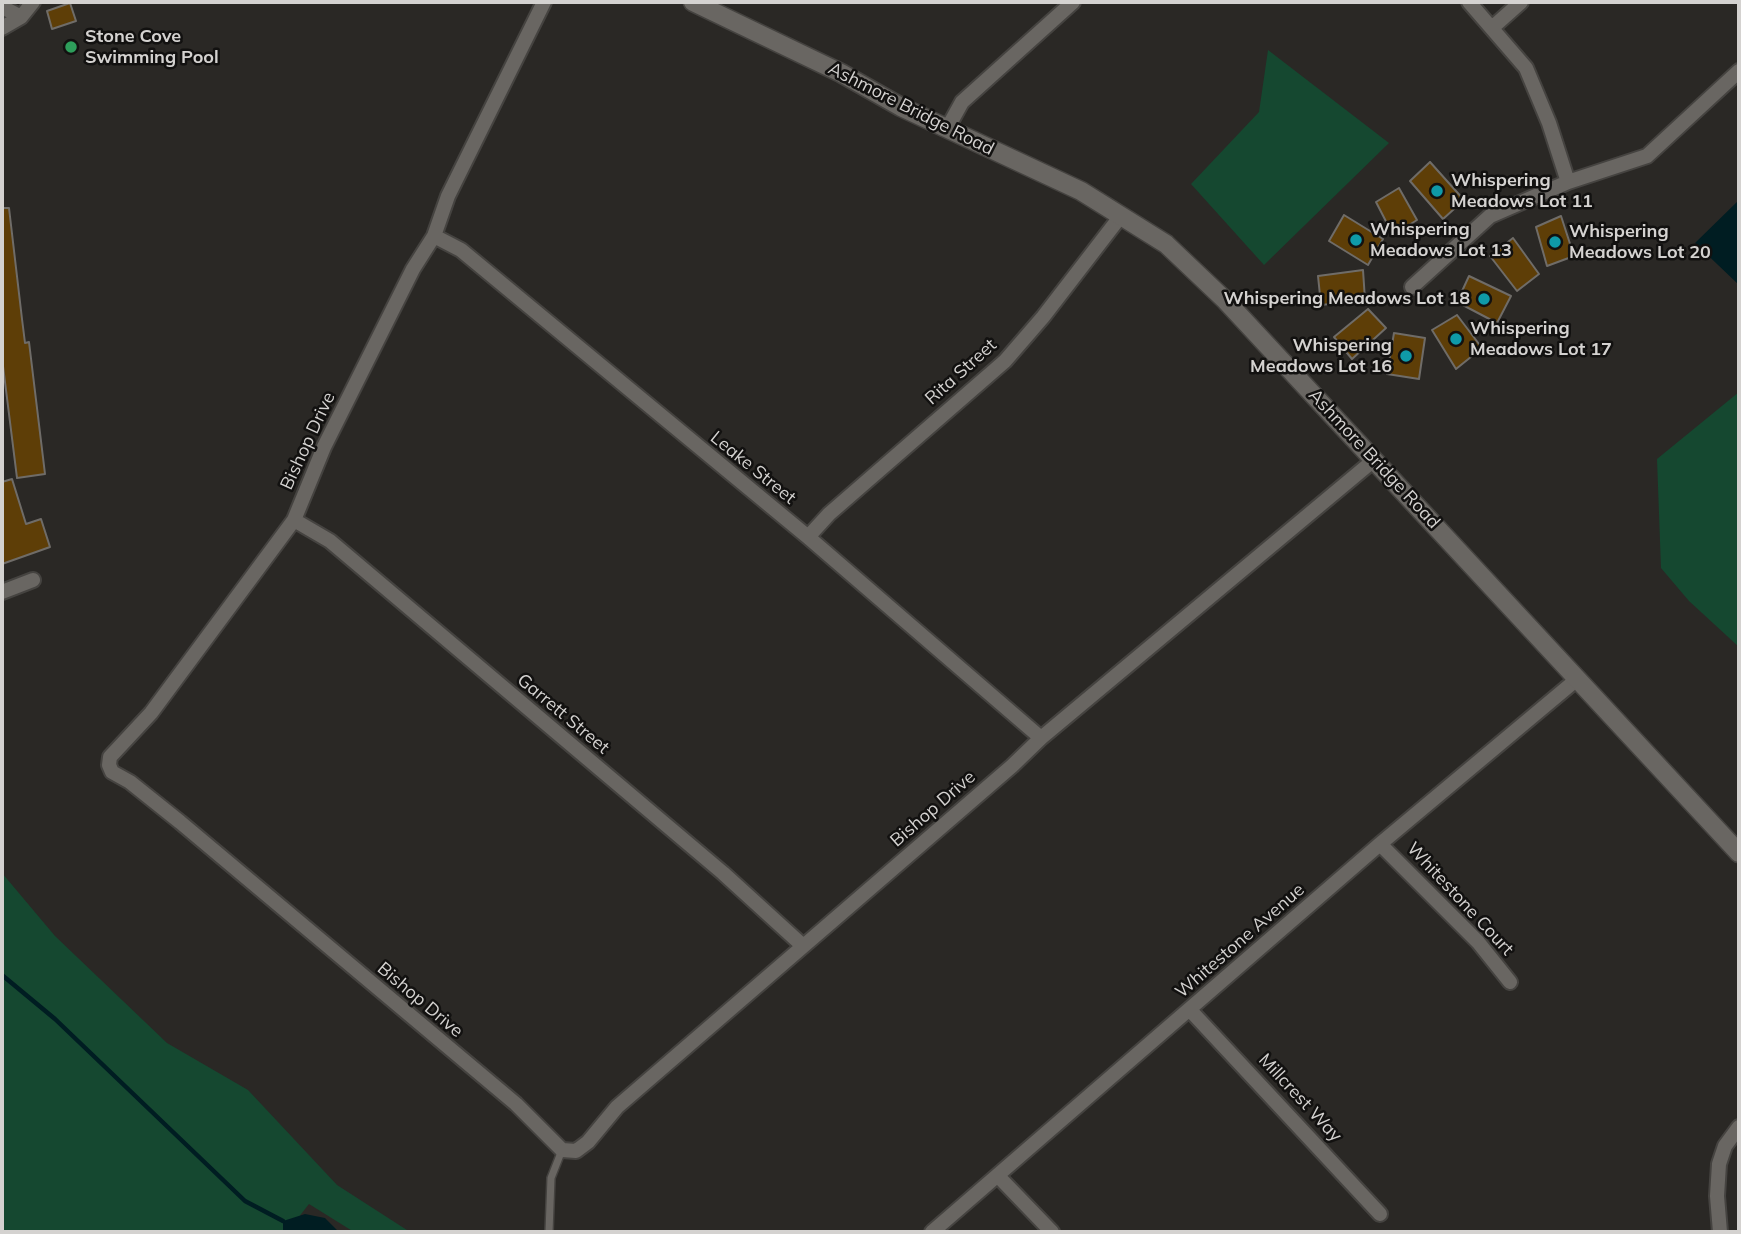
<!DOCTYPE html>
<html>
<head>
<meta charset="utf-8">
<style>
  body { margin:0 }
  #map { position:relative; width:1741px; height:1234px; overflow:hidden; background:#2a2825; font-family:Mulish,sans-serif }
  canvas { display:block }
  .frame { position:absolute; inset:0; border:4px solid #d4d2d0; pointer-events:none }
</style>
</head>
<body>
<div id="map">
<canvas width="1741" height="1234"></canvas>
<div class="frame"></div>
</div>
<script>
const c = document.querySelector('canvas').getContext('2d');
c.lineJoin = 'round';
function fill(path, color) {
  c.fillStyle = color;
  c.fill(path, 'evenodd');
}
function shape(rows) {
  const path = new Path2D();
  for (const r of rows) {
    path.moveTo(r[0], r[1]);
    for (let i = 2; i < r.length; i += 2) path.lineTo(r[i], r[i + 1]);
  }
  return path;
}
function stroke(path, color, width, dash) {
  c.strokeStyle = color;
  c.lineWidth = width;
  c.lineCap = dash ? 'butt' : 'round';
  c.setLineDash(dash || []);
  c.stroke(path);
}
function label(font, color, halo, rows, align = 'center') {
  c.font = font + ' Mulish,sans-serif';
  c.lineWidth = 5;
  c.setLineDash([]);
  c.textBaseline = 'middle';
  c.strokeStyle = halo;
  c.fillStyle = color;
  for (const [text, x, y, turn = 0] of rows) {
    c.save();
    c.translate(x, y);
    c.rotate((+turn || 0) * Math.PI / 180);
    c.textAlign = isNaN(turn) ? turn : align;
    if (halo) c.strokeText(text, 0, 0);
    c.fillText(text, 0, 0);
    c.restore();
  }
}
fill(shape([
  [1268,50,1389,143,1264,265,1191,184,1259,112],
  [1739,392,1739,647,1689,601,1661,568,1657,459],
  [2,873,55,936,167,1043,248,1090,337,1185,410,1232,354,1232,309,1204,287,1232,2,1232]
]), '#154830');
fill(shape([
  [1739,200,1739,285,1695,243],
  [305,1214,325,1218,339,1232,283,1232,283,1221]
]), '#001d22');
stroke(shape([
  [2,975,55,1019,245,1201,283,1221]
]), '#001d22', 4.5);
const building = shape([
  [70,3,76,21,52,29,47,11,70,3],
  [1430,162,1464,200,1443,219,1410,181,1430,162],
  [1399,188,1417,220,1393,235,1376,202,1399,188],
  [2,208,9,208,22,319,25,343,29,342,45,474,17,478,2,358,2,208],
  [1344,215,1383,239,1368,265,1329,241,1344,215],
  [1561,216,1574,256,1547,266,1536,227,1561,216],
  [1513,238,1539,274,1517,291,1490,256,1513,238],
  [1363,270,1365,300,1321,305,1318,276,1363,270],
  [1469,276,1511,296,1497,323,1457,302,1469,276],
  [1368,309,1386,328,1352,359,1334,337,1368,309],
  [1457,315,1482,348,1456,369,1432,330,1457,315],
  [1394,333,1425,338,1419,379,1387,374,1394,333],
  [12,479,26,524,41,519,50,547,2,564,2,482,12,479]
]);
fill(building, '#5e3e07');
stroke(building, '#6f6c68', 2);
const lane = shape([
  [549,1232,551,1178,562,1150]
]);
const street = shape([
  [544,2,448,196,434,236,413,269,324,447,294,520,151,713,110,757,109,765,112,772,130,782,180,822,516,1104,562,1150,576,1151,588,1142,617,1107,1012,766,1041,738,1374,460],
  [1469,2,1526,68,1549,123,1568,182],
  [2,7,21,17],
  [1493,27,1521,2],
  [2,28,21,17,33,2],
  [947,129,962,102,1073,2],
  [434,236,461,250,808,537,1041,738],
  [1412,287,1490,216,1568,182,1647,156,1739,71],
  [294,520,330,541,723,873,802,945],
  [808,537,829,514,1005,361,1043,317,1120,217],
  [2,592,33,580],
  [1380,844,1478,942,1510,982],
  [1190,1010,1380,1214],
  [998,1176,1052,1232],
  [932,1232,1380,844,1576,680],
  [1720,1232,1717,1196,1719,1164,1725,1146,1739,1127]
]);
const secondary = shape([
  [693,2,841,73,901,107,1081,191,1166,244,1226,301,1739,853]
]);
stroke(lane, '#454340', 10);
stroke(street, '#454340', 18);
stroke(secondary, '#454340', 21);
stroke(lane, '#696662', 7);
stroke(street, '#696662', 14);
stroke(secondary, '#696662', 18);
for (const [x, y, r, color] of [
  [71,47,7,"#2e9e5b"],
  [1437,191,7,"#0f9aa8"],
  [1356,240,7,"#0f9aa8"],
  [1555,242,7,"#0f9aa8"],
  [1484,299,7,"#0f9aa8"],
  [1456,339,7,"#0f9aa8"],
  [1406,356,7,"#0f9aa8"]
]) {
  const dot = new Path2D();
  dot.arc(x, y, r, 0, 2 * Math.PI);
  c.fillStyle = color;
  c.fill(dot);
  stroke(dot, '#121110', 2.5);
}
label('bold 18px', '#d4d2d0', '#121110', [
  ["Stone Cove",85,37],
  ["Swimming Pool",85,58],
  ["Whispering",1451,181],
  ["Meadows Lot 11",1451,202],
  ["Whispering",1370,230],
  ["Meadows Lot 13",1370,251],
  ["Whispering",1569,232],
  ["Meadows Lot 20",1569,253],
  ["Whispering Meadows Lot 18",1470,299,"right"],
  ["Whispering",1470,329],
  ["Meadows Lot 17",1470,350],
  ["Whispering",1392,346,"right"],
  ["Meadows Lot 16",1392,367,"right"]
], 'left');
label('18px', '#d4d2d0', '#121110', [
  ["Ashmore Bridge Road",911,109,27],
  ["Rita Street",961,372,-42],
  ["Bishop Drive",308,441,-65],
  ["Ashmore Bridge Road",1374,459,47],
  ["Leake Street",753,468,39],
  ["Garrett Street",563,714,40],
  ["Bishop Drive",933,809,-41],
  ["Whitestone Court",1460,899,47],
  ["Whitestone Avenue",1240,941,-41],
  ["Bishop Drive",420,1000,40],
  ["Millcrest Way",1300,1098,47]
]);
</script>
</body>
</html>
